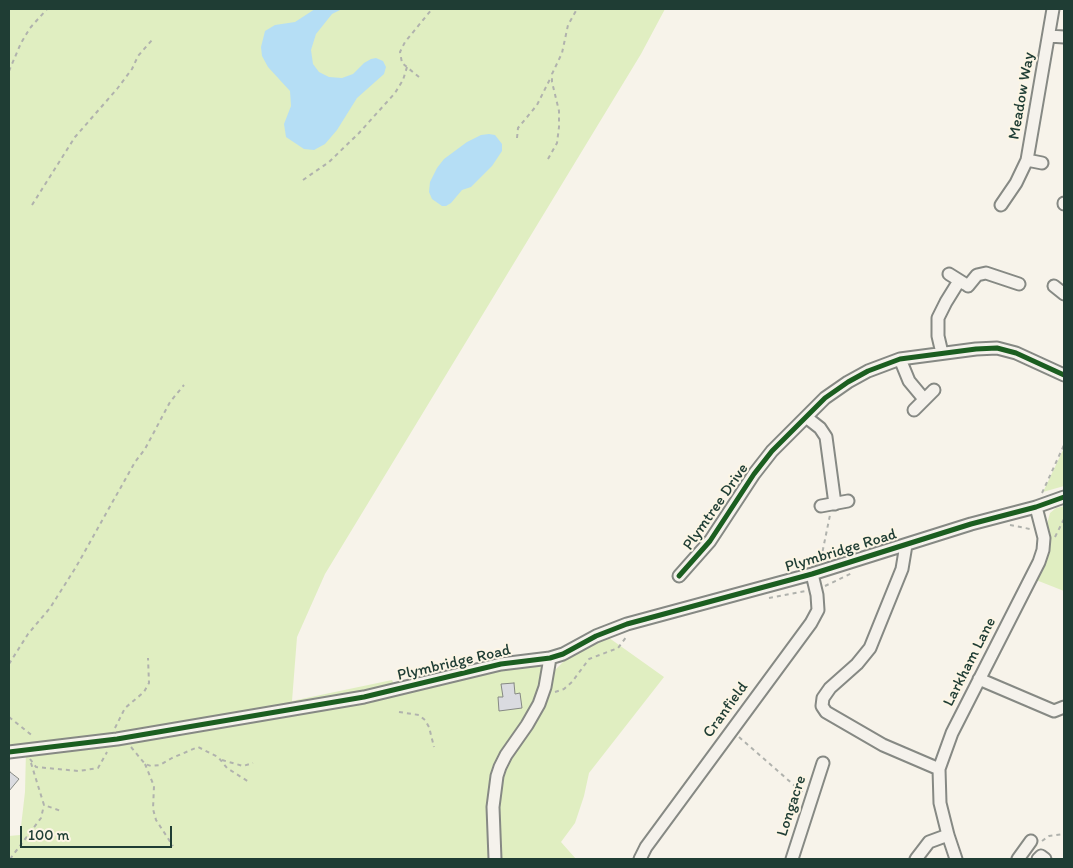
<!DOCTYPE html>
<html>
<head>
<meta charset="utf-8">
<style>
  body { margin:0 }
  #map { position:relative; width:1073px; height:868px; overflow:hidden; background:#f7f3ea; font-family:Itim,sans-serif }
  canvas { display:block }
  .frame { position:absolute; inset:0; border:10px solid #1f3d34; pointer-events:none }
  .scale { position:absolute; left:20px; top:826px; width:152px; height:22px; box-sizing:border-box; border:2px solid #1f3d34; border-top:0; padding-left:6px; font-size:15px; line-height:18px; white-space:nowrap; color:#1f3d34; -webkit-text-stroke:4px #fcf5e5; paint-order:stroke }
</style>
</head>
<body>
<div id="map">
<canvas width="1073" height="868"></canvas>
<div class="frame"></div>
<div class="scale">100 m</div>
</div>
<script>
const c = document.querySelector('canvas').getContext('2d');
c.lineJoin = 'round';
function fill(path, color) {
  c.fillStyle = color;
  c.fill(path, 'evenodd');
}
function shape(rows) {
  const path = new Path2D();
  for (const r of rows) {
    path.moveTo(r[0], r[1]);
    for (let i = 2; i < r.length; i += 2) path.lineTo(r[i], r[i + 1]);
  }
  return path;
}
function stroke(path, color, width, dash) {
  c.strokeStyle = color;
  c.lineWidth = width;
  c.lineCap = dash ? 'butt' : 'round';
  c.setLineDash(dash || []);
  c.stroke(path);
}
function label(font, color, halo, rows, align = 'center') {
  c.font = font + ' Itim,sans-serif';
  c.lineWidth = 4;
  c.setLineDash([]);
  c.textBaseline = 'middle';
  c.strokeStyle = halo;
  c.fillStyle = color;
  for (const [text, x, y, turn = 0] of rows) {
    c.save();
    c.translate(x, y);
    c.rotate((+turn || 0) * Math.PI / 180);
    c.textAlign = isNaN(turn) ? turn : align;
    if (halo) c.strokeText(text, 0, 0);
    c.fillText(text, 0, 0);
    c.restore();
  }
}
fill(shape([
  [9,9,665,9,641,54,325,574,297,637,292,701,392,680,400,695,529,664,555,670,566,659,605,635,664,677,589,773,584,796,575,823,561,842,576,859,9,859,9,836,20,835,25,792,26,750,9,750],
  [1064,448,1064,486,1043,492],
  [1064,506,1064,591,1036,580,1049,550,1051,536,1047,524,1050,513,1056,508]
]), '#e0eec1');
fill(shape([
  [315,9,342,9,332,14,316,34,311,50,313,64,319,72,329,77,342,78,353,74,364,63,371,59,376,58,383,61,386,67,384,74,357,98,337,130,325,144,314,150,304,149,286,137,284,124,291,106,290,91,268,67,262,56,261,47,265,31,275,25,295,22],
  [489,134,495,135,502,144,502,151,492,166,471,187,462,190,451,203,446,206,442,206,432,199,429,192,430,182,437,168,444,159,467,142,481,135]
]), '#b5def5');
const building = shape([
  [514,683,515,694,520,693,522,708,499,711,498,697,503,697,501,684,514,683],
  [10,772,19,779,9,791,9,774,10,772]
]);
fill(building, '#dadbe0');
stroke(building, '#868984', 1);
const minor = shape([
  [1049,36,1064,37],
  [1027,160,1042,163],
  [1064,203,1064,204],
  [1001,205,1016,183,1027,160,1053,9],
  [949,274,965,284],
  [968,286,977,275,986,273,1019,284],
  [1054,286,1064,294],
  [942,353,938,336,938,318,946,302,959,281],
  [900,359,909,381,924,399],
  [914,410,934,390],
  [806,417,820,428,826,437,835,504],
  [821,506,848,501],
  [906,545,902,569,870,648,857,664,830,688,823,698,822,706,826,712,883,745,939,769],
  [679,576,710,541,754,474,772,451,825,398,848,382,868,371,900,359,976,349,997,348,1016,353,1064,375],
  [979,679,1054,711,1064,707],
  [9,752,117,739,364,697,501,664,550,658,563,654,596,636,627,624,812,574,971,524,1036,507,1064,497],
  [495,859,493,807,497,776,500,767,506,755,527,725,539,704,545,687,550,658],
  [640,859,646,847,811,623,818,610,817,595,812,574],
  [792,859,823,763],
  [916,859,929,842,948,835],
  [956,859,948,835,940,803,939,769,952,733,1039,562,1043,550,1044,538,1036,507],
  [1018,859,1031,841],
  [1038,859,1041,856,1045,859]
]);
stroke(minor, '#868984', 15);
stroke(shape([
  [9,71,21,43,30,28,47,9],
  [419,77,402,63,400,52,405,42,432,9],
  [517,138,518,128,537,105,551,77],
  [548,159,557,143,559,127,559,111,552,82,552,74,562,53,568,25,577,9],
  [303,180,329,162,359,133,395,93,403,80,407,67],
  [32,205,75,137,117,89,132,69,138,56,152,40],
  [1042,493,1064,445],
  [1010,525,1030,529],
  [1055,537,1064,519],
  [821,559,830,515],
  [825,586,852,573],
  [769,598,806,591],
  [9,664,28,634,50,608,76,567,135,462,145,449,170,402,184,385],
  [555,692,564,689,572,682,589,659,618,648,627,636],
  [399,712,419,715,425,720,429,727,434,747],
  [9,717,34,737],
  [115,728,125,708,144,692,149,683,148,658],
  [739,737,803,793],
  [131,747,145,764,151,766,160,765,172,758,198,747,218,757,227,768,249,782],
  [30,759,36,767,79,771,98,768,107,752],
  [222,760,243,766,253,763],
  [31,763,44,805,61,811],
  [145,764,154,786,153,809,156,820,173,846],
  [1042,841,1049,836,1064,834],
  [10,859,41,818,44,805]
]), '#b0b2ad', 2, [4, 4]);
stroke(minor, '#f5f2ec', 11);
stroke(shape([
  [679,576,710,541,754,474,772,451,825,398,848,382,868,371,900,359,976,349,997,348,1016,353,1064,375],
  [9,752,117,739,364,697,501,664,550,658,563,654,596,636,627,624,812,574,971,524,1036,507,1064,497]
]), '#1b5e20', 5);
label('16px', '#1f3d34', '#fcf5e5', [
  ["Meadow Way",1022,96,-80],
  ["Plymtree Drive",716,507,-55],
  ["Plymbridge Road",841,551,-17],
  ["Larkham Lane",970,662,-63],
  ["Plymbridge Road",454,663,-13],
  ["Cranfield",726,710,-54],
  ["Longacre",792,806,-72]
]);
</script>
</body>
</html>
